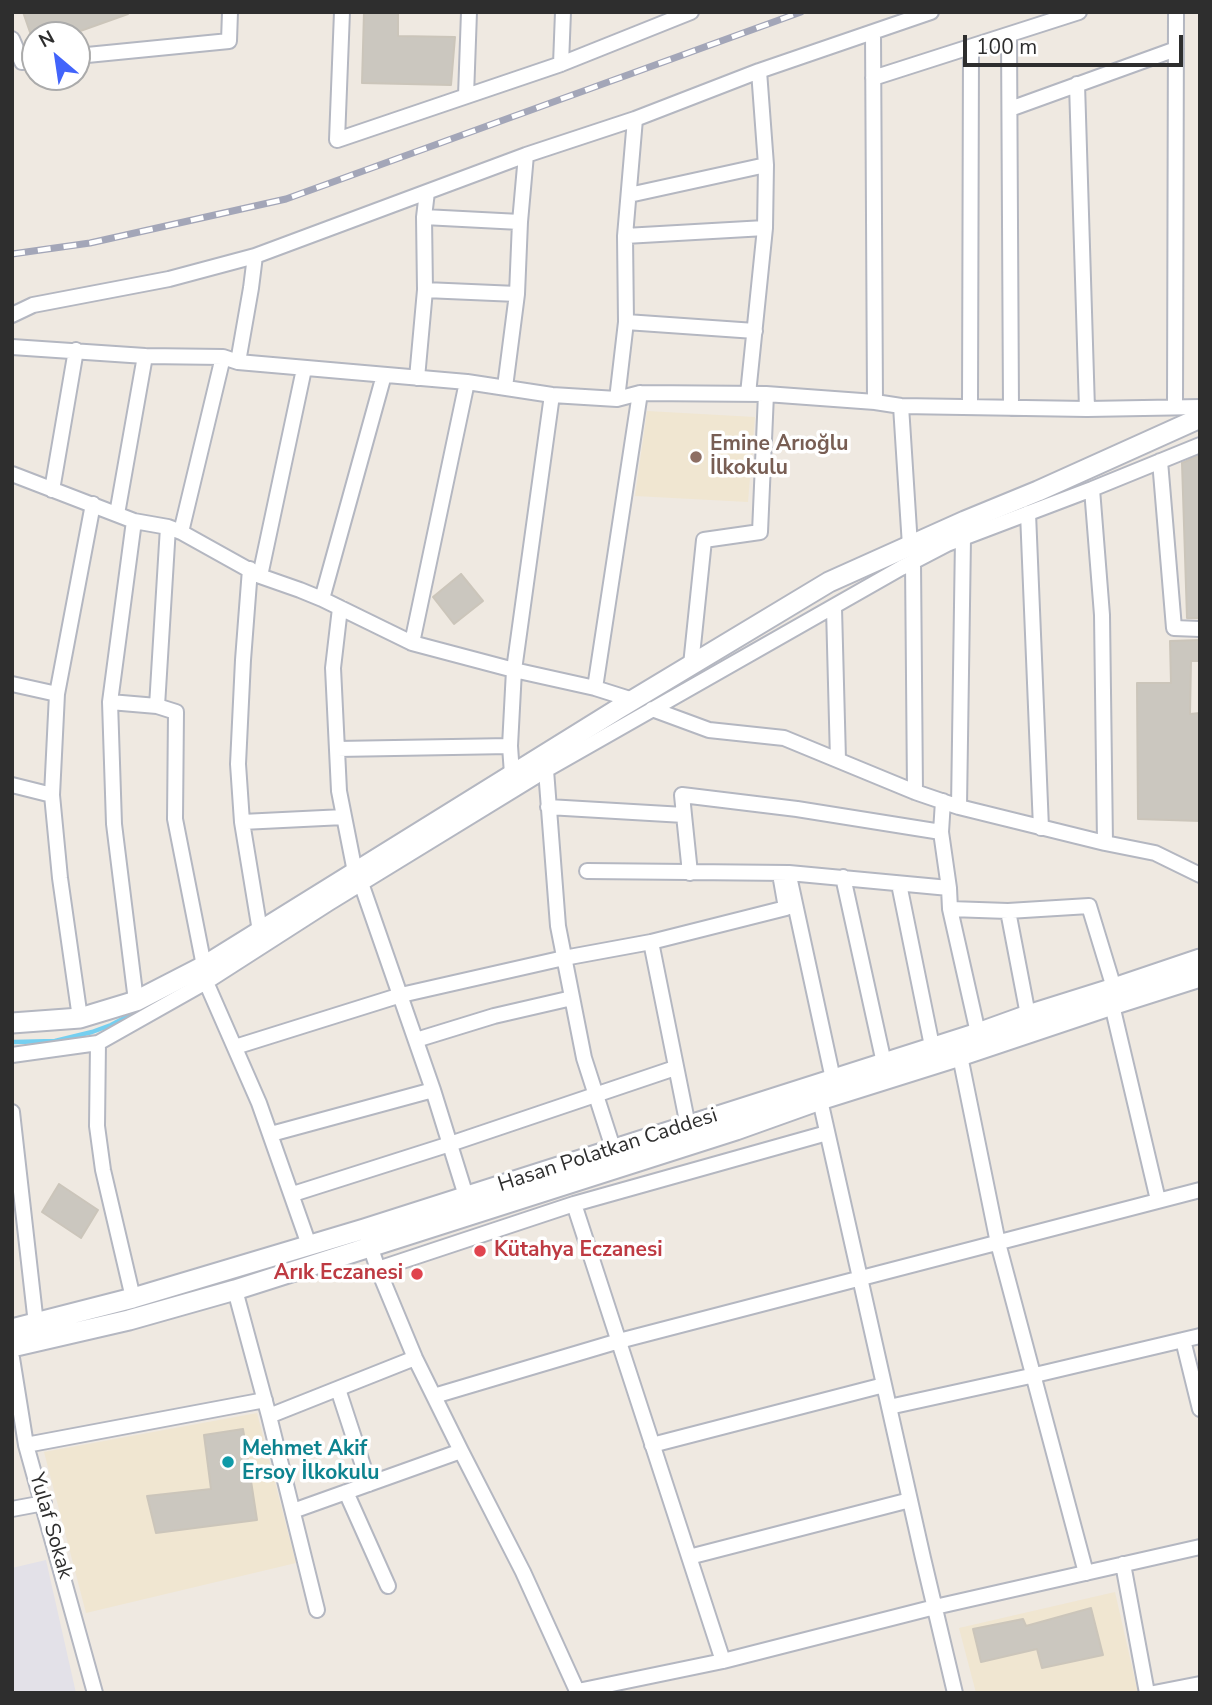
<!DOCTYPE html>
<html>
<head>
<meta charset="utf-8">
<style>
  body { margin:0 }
  #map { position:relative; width:1212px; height:1705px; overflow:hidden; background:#efe9e1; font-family:"Nunito Sans",sans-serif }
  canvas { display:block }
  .frame { position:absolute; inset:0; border:14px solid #2e2e2e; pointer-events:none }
  .north { position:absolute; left:21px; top:21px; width:70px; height:70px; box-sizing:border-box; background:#fff; border:2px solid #ababab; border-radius:50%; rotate:331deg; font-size:19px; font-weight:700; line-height:28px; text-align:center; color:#2e2e2e }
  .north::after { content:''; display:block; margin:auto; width:24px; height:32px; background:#4264fb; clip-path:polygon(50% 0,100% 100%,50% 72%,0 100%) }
  .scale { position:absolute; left:963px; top:35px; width:220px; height:32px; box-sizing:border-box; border:4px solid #2e2e2e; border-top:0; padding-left:9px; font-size:21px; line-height:24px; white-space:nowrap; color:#2e2e2e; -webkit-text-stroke:5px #fff; paint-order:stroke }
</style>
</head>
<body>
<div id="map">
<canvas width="1212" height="1705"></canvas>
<div class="frame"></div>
<div class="north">N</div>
<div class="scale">100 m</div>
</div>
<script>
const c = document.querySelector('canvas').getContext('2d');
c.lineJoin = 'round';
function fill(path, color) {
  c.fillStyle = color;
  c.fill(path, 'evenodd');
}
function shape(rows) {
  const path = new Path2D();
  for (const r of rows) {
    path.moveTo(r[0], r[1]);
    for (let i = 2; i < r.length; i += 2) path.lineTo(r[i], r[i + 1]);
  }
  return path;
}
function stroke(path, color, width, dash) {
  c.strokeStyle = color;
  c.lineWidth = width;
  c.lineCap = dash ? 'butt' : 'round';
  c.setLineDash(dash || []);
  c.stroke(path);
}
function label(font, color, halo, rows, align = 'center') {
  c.font = font + ' "Nunito Sans",sans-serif';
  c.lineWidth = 7;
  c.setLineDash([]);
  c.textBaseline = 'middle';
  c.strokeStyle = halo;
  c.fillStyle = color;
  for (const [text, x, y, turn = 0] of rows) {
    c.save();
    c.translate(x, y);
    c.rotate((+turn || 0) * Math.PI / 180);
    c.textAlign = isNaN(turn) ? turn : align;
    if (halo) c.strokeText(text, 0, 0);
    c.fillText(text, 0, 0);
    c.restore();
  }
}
fill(shape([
  [46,1560,76,1693,12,1693,12,1568]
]), '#e3e1e8');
fill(shape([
  [647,411,755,417,748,502,635,496],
  [257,1413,296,1563,86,1613,44,1452],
  [1115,1592,1138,1693,976,1693,959,1628]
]), '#f0e6d1');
stroke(shape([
  [14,1042,55,1041,92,1032,111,1025,145,1007]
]), '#75cff0', 4.5);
const building = shape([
  [23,12,128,12,128,14,69,35,31,35,23,12],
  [364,12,398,12,398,36,455,37,451,85,362,83,364,12],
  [1200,455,1200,618,1187,618,1182,463,1200,455],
  [461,574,483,601,454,624,433,597,461,574],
  [1200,640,1200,661,1191,661,1190,714,1200,713,1200,821,1138,819,1137,683,1171,683,1170,641,1200,640],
  [59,1184,98,1210,81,1238,42,1212,59,1184],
  [243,1429,257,1520,156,1533,147,1496,211,1489,204,1435,243,1429],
  [1091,1608,1103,1655,1042,1668,1037,1649,981,1662,973,1629,1023,1619,1026,1626,1091,1608]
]);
fill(building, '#cbc7bf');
stroke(building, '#cbc5ba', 2);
const street = shape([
  [342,12,337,140,561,64,691,12],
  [873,33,875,402],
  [1009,35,1011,408],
  [12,39,22,62,35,61],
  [77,56,229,41,230,12],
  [561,64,563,12],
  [873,78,1079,12],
  [1077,84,1087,409],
  [466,96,469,12],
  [1010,109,1176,49],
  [629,195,766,165],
  [424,217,520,222],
  [625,236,765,228],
  [425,290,517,294],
  [12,315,33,305,169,279,255,256],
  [626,322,755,331],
  [12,347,145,356,223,357,238,362,467,382,552,395,617,399,640,393,766,394,875,402,901,406,1087,409,1200,407],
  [238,362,251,288,255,256,526,155,635,119,759,71,931,12],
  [417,378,425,290,424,217,427,192],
  [505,387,517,294,520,222,526,155],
  [748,394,765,228,766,165,759,71],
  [617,399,626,322,625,236,635,119],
  [901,406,910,546],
  [970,407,971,47],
  [1175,407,1176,12],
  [1160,461,1174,628,1200,629],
  [12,474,134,521,168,527,181,532,260,576,300,590,322,599,412,643,514,670,595,688,633,700],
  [1092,489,1102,615,1105,843],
  [52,490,76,350],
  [1028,513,1041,828],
  [117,514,145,356],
  [134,521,110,702,114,824,136,1001],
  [168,527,157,706,176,712,175,819,204,966],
  [181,532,223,357],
  [913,562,915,792],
  [250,569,243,660,238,764,242,822,260,931],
  [260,576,304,369],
  [322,599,384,375],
  [340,608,333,668,339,791,355,872],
  [834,608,838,760],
  [412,643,467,382],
  [691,665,704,540,760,532,766,394],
  [12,684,57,694],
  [595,688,640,393],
  [110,702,157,706],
  [652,709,709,730,784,738,915,792,959,807,1105,843,1155,853,1200,875],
  [510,746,512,774],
  [337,749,510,746,514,670,552,395],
  [546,770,558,926,584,1058,613,1148],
  [12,785,52,795],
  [943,801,941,832,949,888,950,909,978,1033],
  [548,807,684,815,690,873],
  [959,807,963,538],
  [684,815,682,795,797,809,941,832],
  [242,822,344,817],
  [587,871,789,873,949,888],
  [789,876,833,1079],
  [843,877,884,1063],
  [361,883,433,1090,466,1196],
  [899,884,932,1046],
  [950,909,1008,911,1089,906,1114,988],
  [1008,911,1028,1015],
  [651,942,688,1126],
  [206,982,259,1103,309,1245],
  [1112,1005,1158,1200],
  [80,1018,60,878,52,795,57,694,93,504],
  [416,1040,494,1016,572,998],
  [98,1043,97,1126,103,1170,133,1298],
  [235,1047,401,995,564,958,651,942,786,908,780,874],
  [12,1055,98,1043,206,982,329,903,546,770,901,568,947,544,1092,489,1200,445],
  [960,1056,998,1243,1086,1573],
  [820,1100,923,1558,955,1693],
  [12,1112,36,1324],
  [271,1134,433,1090],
  [293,1194,450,1144,675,1068],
  [574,1204,723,1661],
  [368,1240,378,1269,415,1358,461,1451,523,1572,578,1693],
  [378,1269,574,1204,827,1133],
  [235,1290,269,1416,317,1610],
  [1183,1340,1200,1409],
  [12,1358,26,1445,95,1693],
  [338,1389,369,1484],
  [434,1396,619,1341,1200,1190],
  [889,1407,1035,1375,1200,1336],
  [269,1416,415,1358],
  [26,1445,265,1400],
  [652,1445,884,1385],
  [346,1492,388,1586],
  [12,1509,44,1503],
  [293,1511,461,1451],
  [689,1557,910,1500],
  [1123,1564,1147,1693],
  [578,1691,723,1661,935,1607,1200,1547],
  [1154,1693,1200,1684]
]);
const secondary = shape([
  [12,1023,80,1018,136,1001,204,966,618,709,829,582,965,521,1038,491,1200,418],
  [12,1329,133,1298,364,1229,978,1033,1028,1015,1114,988,1200,959],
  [12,1347,129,1320,235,1290,736,1130,820,1100,960,1056,1112,1005,1200,977]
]);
stroke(street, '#b4b7c1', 18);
stroke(secondary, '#b4b7c1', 23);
stroke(street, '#fff', 14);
stroke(secondary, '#fff', 19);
const rail = shape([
  [12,254,90,243,286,199,801,12]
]);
stroke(rail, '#a3a6b8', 7);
stroke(rail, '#fff', 4.5, [13]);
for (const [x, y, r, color] of [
  [696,457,7,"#8d6e63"],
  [480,1251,7,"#e0444e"],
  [417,1274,7,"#e0444e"],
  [228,1462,7,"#0f9aa8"]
]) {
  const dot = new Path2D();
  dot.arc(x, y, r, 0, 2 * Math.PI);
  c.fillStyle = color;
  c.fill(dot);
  stroke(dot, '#fff', 2.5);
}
label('bold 21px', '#785e54', '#fff', [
  ["Emine Arıoğlu",710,445],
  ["İlkokulu",710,469]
], 'left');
label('21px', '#2e2e2e', '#fff', [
  ["Hasan Polatkan Caddesi",608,1151,-18],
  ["Yulaf Sokak",50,1526,74]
]);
label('bold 21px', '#be3a42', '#fff', [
  ["Kütahya Eczanesi",494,1251],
  ["Arık Eczanesi",403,1274,"right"]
], 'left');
label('bold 21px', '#0d838f', '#fff', [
  ["Mehmet Akif",242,1450],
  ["Ersoy İlkokulu",242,1474]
], 'left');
</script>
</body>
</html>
